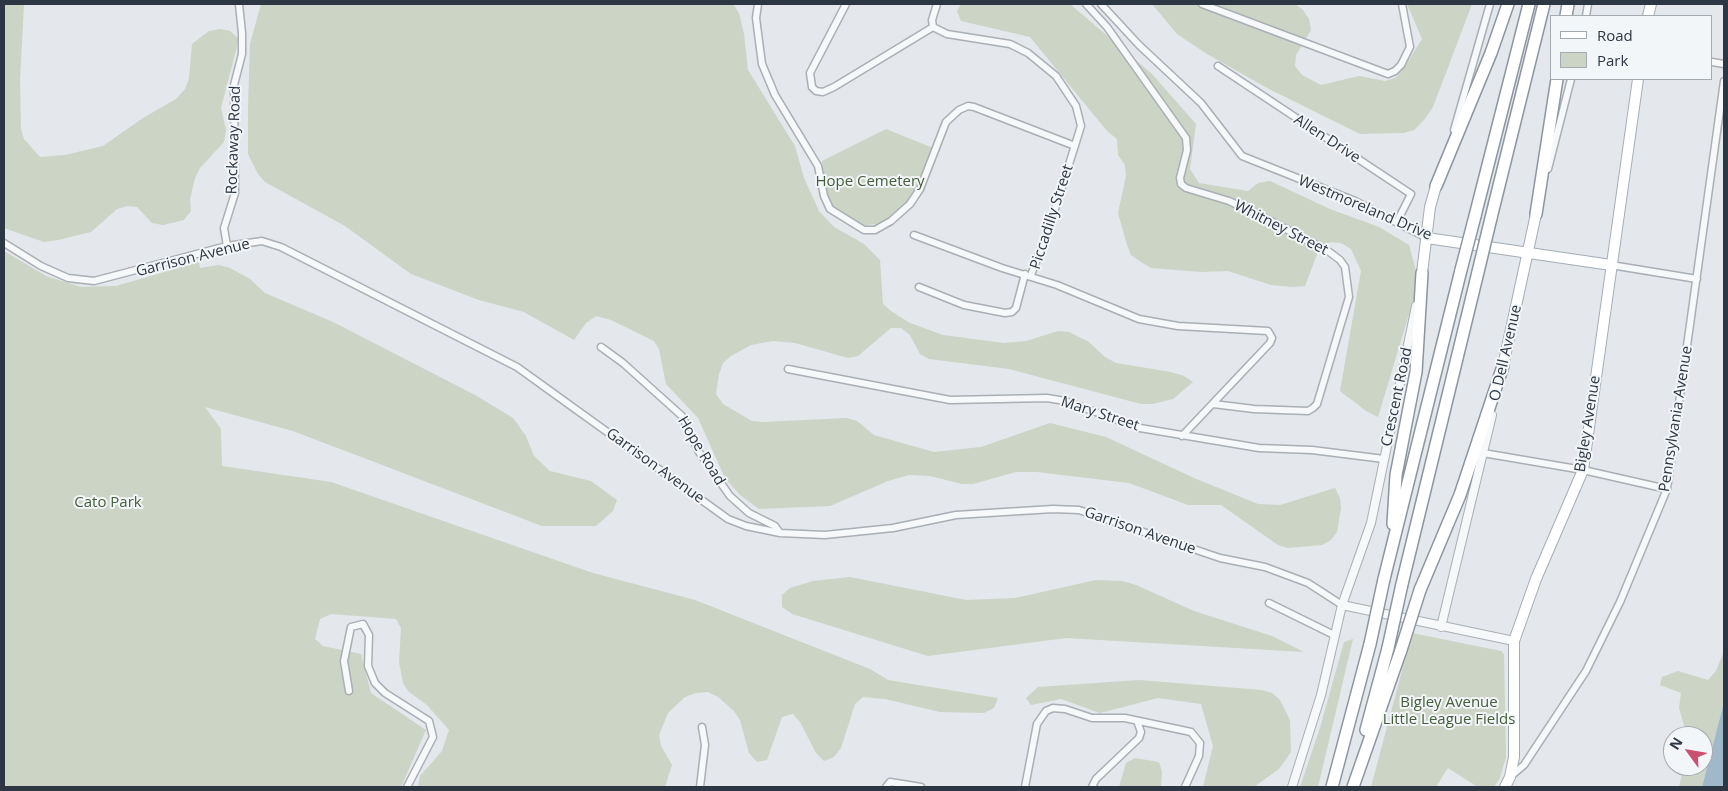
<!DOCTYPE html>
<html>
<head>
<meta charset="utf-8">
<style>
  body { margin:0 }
  #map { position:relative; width:1728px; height:791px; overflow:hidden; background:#e4e7eb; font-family:"Open Sans",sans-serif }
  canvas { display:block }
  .frame { position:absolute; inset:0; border:5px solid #2c3743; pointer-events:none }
  .legend { position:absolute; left:1550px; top:15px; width:162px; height:65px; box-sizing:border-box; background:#f3f6f8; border:1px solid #a3aab0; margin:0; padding:6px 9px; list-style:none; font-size:15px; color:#2c3743 }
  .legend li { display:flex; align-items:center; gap:10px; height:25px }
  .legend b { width:25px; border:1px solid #a3aab0 }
  .north { position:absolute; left:1663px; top:726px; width:50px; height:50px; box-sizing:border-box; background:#f3f6f8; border:1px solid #a3aab0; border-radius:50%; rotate:302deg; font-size:14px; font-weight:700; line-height:20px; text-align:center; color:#2c3743 }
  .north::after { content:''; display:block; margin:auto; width:18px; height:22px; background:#c9506f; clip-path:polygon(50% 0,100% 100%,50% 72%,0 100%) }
</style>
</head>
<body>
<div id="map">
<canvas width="1728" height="791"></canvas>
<div class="frame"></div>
<ul class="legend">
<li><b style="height:6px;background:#fff"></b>Road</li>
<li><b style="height:14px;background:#cbd4c5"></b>Park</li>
</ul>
<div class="north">N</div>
</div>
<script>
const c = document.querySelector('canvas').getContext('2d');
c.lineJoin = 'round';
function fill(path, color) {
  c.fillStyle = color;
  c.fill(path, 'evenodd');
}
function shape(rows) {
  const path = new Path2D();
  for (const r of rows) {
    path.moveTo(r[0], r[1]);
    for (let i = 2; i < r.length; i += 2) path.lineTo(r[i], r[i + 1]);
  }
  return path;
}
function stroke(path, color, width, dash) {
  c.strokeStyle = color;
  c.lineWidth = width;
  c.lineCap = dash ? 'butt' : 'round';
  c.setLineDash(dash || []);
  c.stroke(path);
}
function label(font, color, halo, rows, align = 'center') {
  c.font = font + ' "Open Sans",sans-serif';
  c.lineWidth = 4;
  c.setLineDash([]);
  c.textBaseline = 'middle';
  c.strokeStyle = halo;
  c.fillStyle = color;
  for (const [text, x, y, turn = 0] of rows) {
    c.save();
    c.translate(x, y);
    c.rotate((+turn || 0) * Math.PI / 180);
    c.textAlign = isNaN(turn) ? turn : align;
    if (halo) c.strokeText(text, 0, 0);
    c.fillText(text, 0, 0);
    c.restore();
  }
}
fill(shape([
  [4,4,24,4,20,80,21,129,24,139,40,157,65,155,103,146,143,118,176,99,185,89,189,79,192,44,209,31,220,29,230,31,239,39,221,108,226,130,224,142,200,168,195,178,190,199,191,211,184,220,163,225,152,223,137,207,127,206,117,209,91,232,58,240,44,242,4,228],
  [261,4,733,4,739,13,744,34,748,70,795,146,804,178,819,211,834,227,864,244,880,260,883,304,891,311,910,323,943,335,1004,343,1026,341,1058,331,1069,332,1089,342,1105,357,1116,363,1171,372,1184,376,1193,382,1173,399,1152,404,1141,404,1009,369,929,359,920,354,910,335,901,328,891,328,858,356,848,358,795,343,773,341,751,345,731,356,723,363,719,374,716,394,723,404,752,421,763,422,847,418,857,421,874,435,934,452,981,447,1050,423,1106,437,1194,478,1258,504,1280,505,1335,488,1340,498,1341,508,1337,532,1331,540,1322,545,1288,548,1278,545,1221,505,1188,505,1129,483,1037,472,1016,472,973,484,962,484,930,476,909,475,888,481,830,506,759,509,740,495,725,478,698,418,666,384,659,349,654,341,611,320,596,316,586,323,574,340,524,312,479,300,411,274,345,226,265,182,258,174,248,154,248,107,250,44],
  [961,4,1070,4,1152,74,1196,124,1190,169,1199,183,1248,191,1258,183,1270,181,1330,209,1379,227,1409,245,1418,278,1416,291,1378,417,1366,411,1340,391,1361,271,1351,249,1341,243,1331,242,1320,246,1305,286,1293,287,1271,285,1228,271,1201,272,1151,268,1141,262,1131,255,1127,245,1118,213,1126,176,1125,165,1118,155,1117,139,1107,131,1030,37,961,21,957,11],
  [1152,4,1295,4,1303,10,1309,19,1311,30,1296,55,1295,66,1302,75,1321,85,1359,76,1385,81,1395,78,1402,71,1422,39,1407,4,1472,4,1433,107,1424,120,1414,130,1404,133,1360,134,1269,89,1207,54,1177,34],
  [886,129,933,148,909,202,883,223,862,226,832,207,826,190,822,161],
  [4,251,46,276,81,287,116,286,199,262,200,268,219,265,230,268,250,279,265,293,333,322,475,395,513,418,526,436,534,456,550,471,591,481,617,500,613,511,596,526,542,526,293,431,205,407,221,429,222,466,331,482,593,573,695,600,870,669,888,680,998,698,994,708,984,713,940,712,885,699,863,697,855,704,841,748,834,757,824,761,816,753,800,722,793,714,782,717,767,760,757,762,749,753,740,720,734,711,718,697,708,692,696,693,685,697,668,713,659,735,661,746,672,765,665,787,418,787,420,776,442,751,449,730,427,705,409,692,403,683,399,662,401,628,396,619,331,614,320,619,315,639,323,646,361,654,371,693,426,730,401,787,4,787],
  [850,577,966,600,1015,598,1096,580,1122,581,1136,585,1194,611,1272,636,1304,652,1066,638,928,656,792,614,782,607,782,595,790,588,813,581],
  [1412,633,1501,651,1504,654,1506,757,1500,778,1494,787,1478,787,1448,768,1436,787,1371,787],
  [1353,639,1318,787,1300,787,1320,728,1344,642],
  [1724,651,1724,702,1702,787,1679,787,1684,766,1703,766,1703,736,1687,736,1679,708,1681,693,1660,685,1662,677,1678,671,1708,680,1716,671],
  [1139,680,1262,690,1272,693,1280,700,1290,720,1291,752,1279,769,1254,787,1203,787,1213,746,1201,704,1158,698,1100,713,1061,699,1031,705,1026,698,1038,687],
  [1135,758,1159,762,1162,772,1161,787,1119,787,1126,763]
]), '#cbd4c5');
fill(shape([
  [1724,702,1724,787,1702,787]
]), '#a1b8c9');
const minor = shape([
  [758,4,756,18,762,64,775,95,818,166,824,196,830,209,864,230,875,230,891,221,910,204,920,189,946,122,959,110,968,106,974,107,1075,146],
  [846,4,810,73,812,87,816,91,823,92,834,87,933,27],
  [1086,4,1107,27,1186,138,1187,150,1180,178,1181,184,1186,188,1229,201,1261,216,1328,251,1340,260,1345,267,1349,297,1317,404,1313,408,1308,411,1254,409,1213,404],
  [1101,4,1139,45,1201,103,1242,156,1355,201,1427,238],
  [1202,4,1388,74,1395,71,1401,65,1410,47,1402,4],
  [1586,16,1588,4],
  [933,27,947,34,1010,44,1028,53,1056,76,1076,106,1081,126,1050,225,1031,275],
  [933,27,932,20,937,4],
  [1712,62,1724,64],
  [1218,66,1411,194,1397,222],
  [1454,130,1490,4],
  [1548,169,1571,79],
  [914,235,1002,268,1057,285,1139,319,1178,326,1268,331,1272,338,1270,343,1182,436],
  [4,243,41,266,68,278,94,281,227,246,262,241,281,247,517,367,728,519,746,526,780,533,825,535,893,528,956,515,1053,509,1079,510,1220,558,1265,567,1308,583,1342,605],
  [227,246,224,228,235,193,234,85,242,54,242,33,239,4],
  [1611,265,1697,279],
  [919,287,964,305,1005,313,1012,312,1016,308,1025,274],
  [601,347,623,363,682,416,699,452,730,496,749,513,775,526,780,533],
  [788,369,950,400,1047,398,1065,401,1140,428,1259,448,1312,450,1384,459],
  [1483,453,1583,470,1667,489],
  [1269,603,1334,635],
  [349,691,344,661,351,627,363,624,369,635,368,666,375,683,385,693,429,721,433,737,407,787],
  [1511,776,1524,765,1586,671,1620,602,1667,489,1724,81],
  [700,787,705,745,702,727],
  [886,787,890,782,921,787],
  [1025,787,1037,724,1046,711,1053,708,1065,709,1092,718,1125,718,1191,732,1200,743,1199,756,1185,787],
  [1092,787,1096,779,1139,738,1141,732,1137,721]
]);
const tertiary = shape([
  [1342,605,1514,641],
  [1441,627,1492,415],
  [1292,787,1321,695,1342,605,1371,523,1416,306]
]);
const primary = shape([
  [1648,16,1651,4],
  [1427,238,1611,265],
  [1422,273,1430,207,1436,186],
  [1503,366,1536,214],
  [1505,787,1510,777,1514,757,1514,641,1536,579,1583,470,1638,79]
]);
const motorway = shape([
  [1566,16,1568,4],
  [1436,186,1491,53,1508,4],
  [1536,214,1557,79],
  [1475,216,1529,4],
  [1491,218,1544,4],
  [1393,524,1396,475,1416,372,1422,273],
  [1384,579,1461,270],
  [1402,584,1478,272],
  [1420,590,1460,495,1503,366],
  [1366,730,1388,648],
  [1332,787,1370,644],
  [1353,787,1401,650]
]);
stroke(minor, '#a9afb5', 9);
stroke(tertiary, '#a9afb5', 10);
stroke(primary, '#a3adb6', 12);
stroke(motorway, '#8c96a1', 14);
stroke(minor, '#f6f8f9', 6);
stroke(tertiary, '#f6f8f9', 8);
stroke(primary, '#fff', 10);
stroke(motorway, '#fff', 11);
const motorwayBridge = shape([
  [1461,270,1475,216],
  [1478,272,1491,218],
  [1370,644,1384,579],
  [1388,648,1402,584],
  [1401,650,1420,590]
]);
stroke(motorwayBridge, '#8c96a1', 14, []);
stroke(motorwayBridge, '#fff', 11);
label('15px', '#2c3743', '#f3f6f8', [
  ["Allen Drive",1327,139,33],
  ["Rockaway Road",234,140,-88],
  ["Westmoreland Drive",1365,208,23],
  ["Piccadilly Street",1052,217,-72],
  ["Whitney Street",1281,228,27],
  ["Garrison Avenue",193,258,-14],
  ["O Dell Avenue",1506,353,-77],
  ["Crescent Road",1397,397,-78],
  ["Mary Street",1100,414,18],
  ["Pennsylvania Avenue",1676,419,-81],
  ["Bigley Avenue",1588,424,-81],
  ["Hope Road",701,451,59],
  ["Garrison Avenue",655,466,36],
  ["Garrison Avenue",1140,531,19]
]);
label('15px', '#445e3a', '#f3f6f8', [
  ["Hope Cemetery",870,182],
  ["Cato Park",108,503],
  ["Bigley Avenue",1449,703],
  ["Little League Fields",1449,720]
]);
</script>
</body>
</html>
